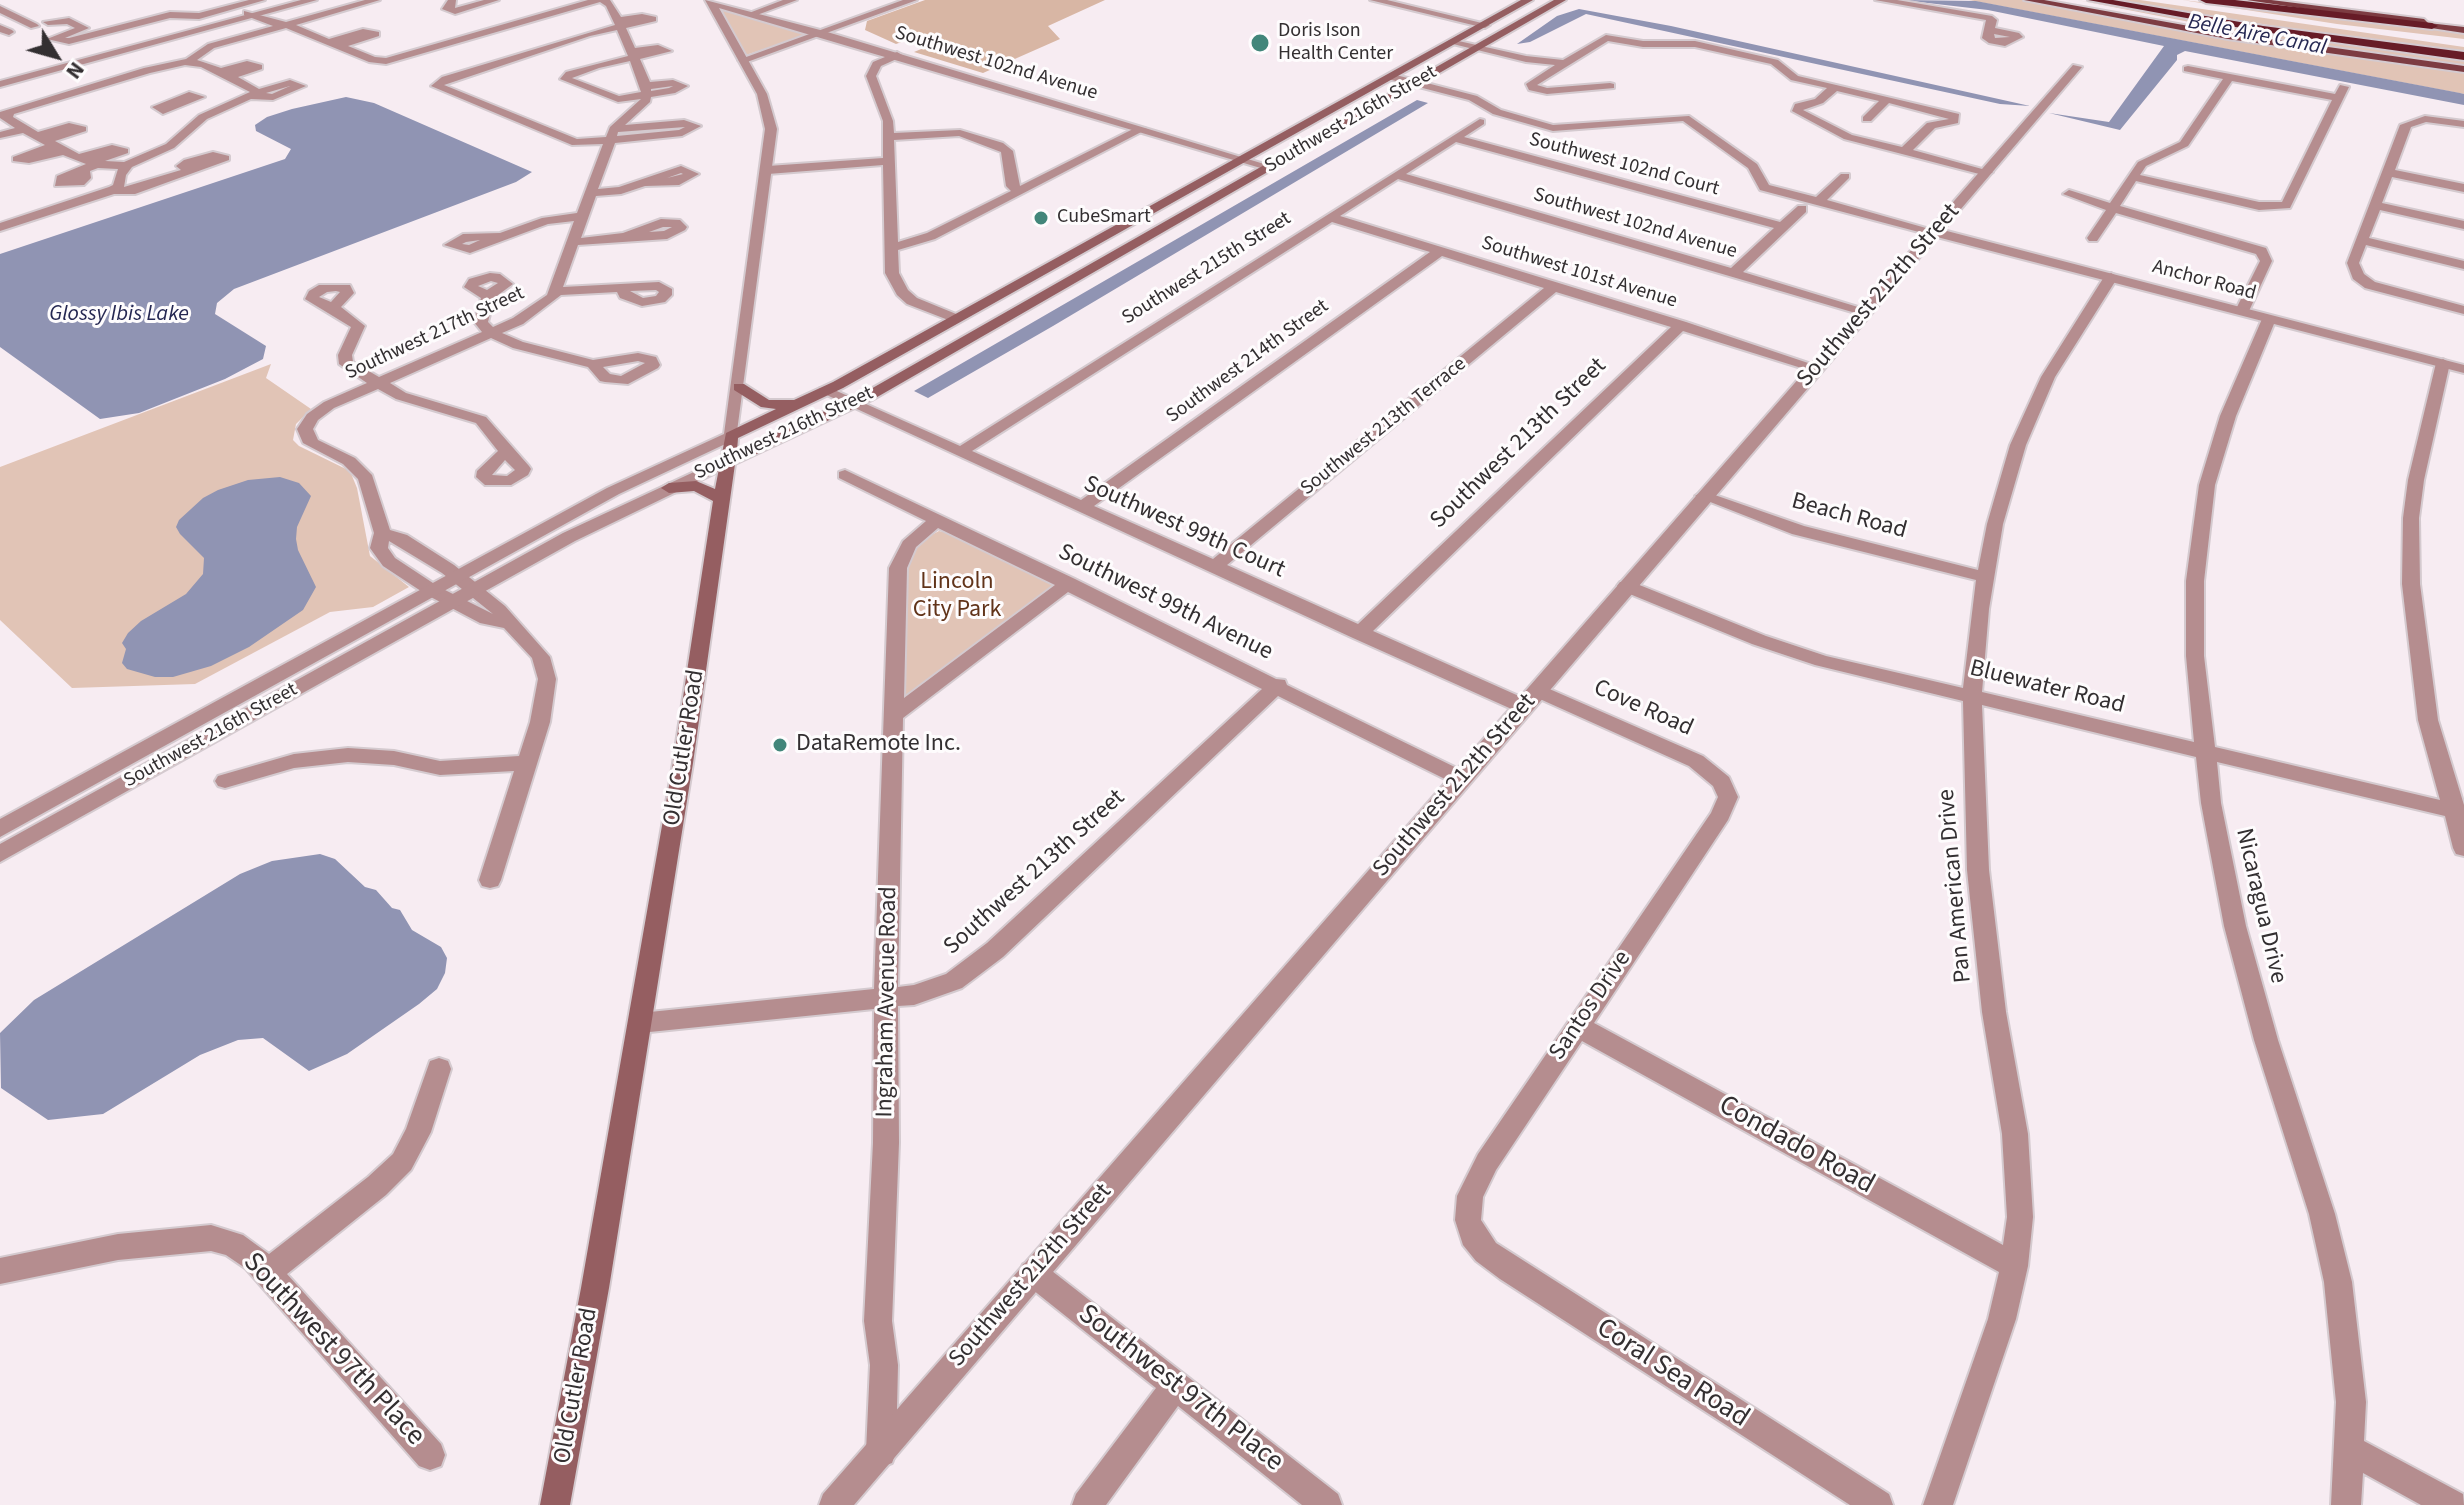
<!DOCTYPE html>
<html>
<head>
<meta charset="utf-8">
<style>
  body { margin:0 }
  #map { position:relative; width:2464px; height:1505px; overflow:hidden; background:#f7ecf2; font-family:"Source Sans 3",sans-serif }
  canvas { display:block }
  .north { position:absolute; left:16px; top:16px; width:80px; height:80px; -webkit-text-stroke:6px #fefcfd; paint-order:stroke; rotate:127deg; font-size:22px; font-weight:700; line-height:32px; text-align:center; color:#332f31 }
  .north::after { content:''; display:block; margin:auto; width:28px; height:36px; background:#332f31; clip-path:polygon(50% 0,100% 100%,50% 72%,0 100%) }
</style>
</head>
<body>
<div id="map">
<canvas width="2464" height="1505"></canvas>
<div class="north">N</div>
</div>
<script>
const c = document.querySelector('canvas').getContext('2d');
c.lineJoin = 'round';
function fill(path, color) {
  c.fillStyle = color;
  c.fill(path, 'evenodd');
}
function shape(rows) {
  const path = new Path2D();
  for (const r of rows) {
    path.moveTo(r[0], r[1]);
    for (let i = 2; i < r.length; i += 2) path.lineTo(r[i], r[i + 1]);
  }
  return path;
}
function stroke(path, color, width, dash) {
  c.strokeStyle = color;
  c.lineWidth = width;
  c.lineCap = dash ? 'butt' : 'round';
  c.setLineDash(dash || []);
  c.stroke(path);
}
function label(font, color, halo, rows, align = 'center') {
  c.font = font + ' "Source Sans 3",sans-serif';
  c.lineWidth = 6;
  c.setLineDash([]);
  c.textBaseline = 'middle';
  c.strokeStyle = halo;
  c.fillStyle = color;
  for (const [text, x, y, turn = 0] of rows) {
    c.save();
    c.translate(x, y);
    c.rotate((+turn || 0) * Math.PI / 180);
    c.textAlign = isNaN(turn) ? turn : align;
    if (halo) c.strokeText(text, 0, 0);
    c.fillText(text, 0, 0);
    c.restore();
  }
}
fill(shape([
  [1969,0,2022,0,2173,28,2464,71,2464,94],
  [2077,0,2212,24,2464,59,2464,66,2282,40],
  [2117,0,2140,0,2464,47,2464,51,2292,29],
  [2182,0,2464,32,2464,39,2337,24],
  [721,8,809,34,746,55,719,10],
  [271,364,266,378,311,409,296,424,293,440,299,446,350,471,357,488,370,556,409,587,373,607,330,612,195,684,72,688,0,620,0,467],
  [939,531,953,534,1051,581,1053,585,1051,590,903,703,905,560,922,540]
]), '#e1c4b6');
fill(shape([
  [925,0,1105,0,1048,26,1060,39,983,73,914,52,931,45,930,42,913,38,896,44,865,30,867,21]
]), '#d8b6a4');
fill(shape([
  [1902,0,1976,1,2460,93,2464,94,2464,105,2185,51,2177,55,2177,60,2120,130,2049,113,2109,122,2164,46,1988,10],
  [1579,9,1671,26,2030,106,2000,104,1586,14,1530,42,1517,44,1557,16],
  [346,97,374,103,532,172,516,182,234,289,217,303,215,314,266,346,263,359,225,379,139,413,100,419,0,347,0,254,285,159,291,149,256,131,255,125,267,117,292,109],
  [1417,100,1428,103,1053,326,928,398,914,391],
  [280,477,299,483,311,496,297,527,296,539,298,550,316,587,303,610,249,647,211,666,173,677,155,677,127,669,122,663,126,649,122,643,128,633,141,621,186,594,203,574,204,558,180,534,176,527,179,520,203,498,218,490,248,480],
  [320,854,335,859,365,887,376,890,392,908,400,910,412,930,441,947,447,958,445,973,437,989,419,1004,347,1054,309,1071,263,1038,238,1040,200,1055,103,1114,48,1120,1,1088,0,1033,34,1000,240,874,272,861]
]), '#9094b3');
const minor = shape([
  [249,0,265,0,199,19,170,18,69,44,47,39,75,28,67,24,48,25,43,22,69,18,89,28,65,38,69,38,170,12,199,13,249,0],
  [365,0,380,0,296,25,329,39,363,29,379,32,379,36,348,46,375,57,386,58,588,0,610,0,621,17,642,14,656,17,656,21,626,28,635,48,658,45,672,51,640,59,650,82,673,80,688,86,675,93,651,97,650,102,625,125,684,120,701,126,682,136,615,143,598,189,619,187,681,166,699,174,679,185,645,186,621,194,596,196,581,238,623,233,661,219,680,220,687,227,685,230,667,239,578,245,563,287,659,282,672,289,672,295,665,302,642,306,620,298,617,292,561,295,523,324,502,333,523,342,593,360,638,353,656,357,660,365,658,368,628,384,605,382,600,381,588,367,513,348,491,338,390,383,406,393,486,417,529,466,531,469,528,475,511,485,485,485,476,477,477,471,498,451,476,423,396,399,378,389,334,408,318,420,313,429,318,440,355,458,372,475,390,530,407,535,454,565,505,606,550,657,556,679,550,722,501,880,498,886,490,888,482,886,479,880,514,771,440,775,394,765,348,762,294,768,225,788,218,786,215,781,218,776,294,754,348,748,394,751,440,761,519,756,530,722,538,679,532,658,504,628,480,623,427,595,383,566,370,548,374,533,358,479,343,464,303,443,297,429,307,414,324,402,367,383,339,364,338,355,351,327,305,299,309,291,319,285,350,285,354,293,341,307,365,326,352,355,353,362,379,377,482,332,474,322,481,298,464,287,469,279,490,273,500,274,513,284,494,298,488,322,493,327,513,318,547,295,574,221,548,224,470,253,444,245,463,234,500,233,542,218,577,213,603,144,572,145,431,86,442,77,615,25,606,6,600,2,386,64,369,62,286,28,214,48,197,60,221,68,247,61,262,65,262,69,238,77,259,89,290,80,306,86,273,100,251,99,207,119,174,148,132,167,126,175,124,187,181,170,176,166,184,160,213,152,229,156,229,160,135,194,114,194,0,231,0,223,109,187,113,185,118,169,98,168,90,171,91,178,84,185,55,186,57,176,86,164,63,155,29,163,13,161,13,157,45,145,23,133,0,138,0,132,15,128,0,118,0,112,144,68,186,59,208,44,273,26,244,15,244,11,286,22,365,0],
  [617,30,628,56,566,72,560,79,618,102,641,99,610,127,606,137,577,139,444,85,590,36,617,30],
  [630,61,641,92,619,96,572,78,599,68,630,61],
  [185,65,201,67,250,92,199,115,166,144,124,162,105,161,128,153,128,149,112,145,79,154,55,141,86,131,86,127,69,123,38,132,13,117,14,114,150,73,185,65],
  [290,86,272,94,266,93,290,86],
  [673,86,669,88,651,91,651,89,673,86],
  [685,127,679,130,617,136,618,132,685,127],
  [681,173,683,174,667,178,681,173],
  [663,227,672,227,664,231,649,232,663,227],
  [480,240,469,245,462,244,466,242,480,240],
  [491,281,498,283,487,290,478,286,491,281],
  [656,290,659,292,656,296,643,298,630,291,656,290],
  [336,291,340,292,331,302,319,297,327,292,336,291],
  [638,361,645,363,621,376,610,374,603,367,638,361],
  [505,460,515,470,507,476,492,475,505,460],
  [389,541,442,573,493,614,439,587,395,558,388,548,389,541],
  [448,0,456,0,455,8,484,0,499,0,455,14,442,9,448,0],
  [783,0,797,0,757,15,749,13,783,0],
  [903,0,917,0,747,62,738,60,903,0],
  [1370,0,1387,0,1490,25,1485,28,1370,0],
  [1875,0,1897,0,1992,16,1997,20,1995,28,2019,33,2023,37,2005,46,1989,43,1982,38,1986,20,1875,0],
  [1994,34,2010,37,1995,38,1994,34],
  [0,6,37,24,39,26,31,28,0,13,0,6],
  [0,25,12,30,14,32,9,35,0,32,0,25],
  [1606,35,1643,41,1695,41,1778,60,1798,76,1959,114,1958,123,1935,128,1913,150,1993,172,1987,176,1844,139,1792,111,1795,104,1815,99,1827,88,1791,80,1771,64,1695,47,1643,47,1608,41,1537,85,1547,88,1610,83,1614,84,1614,88,1547,94,1529,90,1526,84,1555,65,1526,62,1449,43,1454,40,1526,56,1563,60,1606,35],
  [1837,91,1879,101,1863,117,1863,121,1871,121,1889,103,1949,119,1927,123,1902,147,1852,135,1803,110,1823,103,1837,91],
  [897,52,902,55,901,57,881,66,876,76,893,121,894,133,960,130,1003,143,1013,151,1020,186,1137,127,1147,129,935,239,898,250,899,273,908,290,917,298,961,316,963,319,956,323,907,304,897,295,885,273,883,165,768,174,762,170,768,166,883,158,883,121,866,76,873,62,897,52],
  [959,136,1001,152,1006,186,1011,191,927,233,898,242,894,140,959,136],
  [2188,66,2335,94,2340,85,2349,87,2290,208,2259,210,2136,181,2120,206,2266,248,2272,261,2249,311,2242,315,2235,311,2260,261,2256,254,2116,213,2097,241,2089,241,2087,238,2106,210,2063,194,2069,190,2110,203,2138,162,2180,142,2223,79,2184,71,2184,67,2188,66],
  [2232,81,2332,100,2282,202,2259,202,2140,175,2146,166,2188,146,2232,81],
  [1392,74,1477,96,1501,110,1553,125,1689,116,1757,164,1769,185,1816,197,1841,174,1849,174,1849,178,1827,200,1940,232,1934,236,1760,190,1748,168,1683,121,1553,131,1493,114,1469,100,1388,79,1388,75,1392,74],
  [189,92,205,97,163,114,152,107,189,92],
  [2425,116,2464,121,2464,127,2426,122,2411,127,2395,170,2464,184,2464,192,2392,177,2382,203,2464,221,2464,229,2380,210,2369,238,2464,261,2464,269,2366,245,2359,263,2364,274,2375,282,2464,306,2464,314,2365,288,2353,279,2347,263,2400,125,2425,116],
  [1480,119,1484,120,1484,124,1464,137,1780,222,1798,206,1806,206,1806,212,1743,272,1871,311,1859,314,1398,179,1340,216,1686,322,1823,368,1816,372,1811,371,1683,331,1373,631,1530,701,1533,706,1530,711,1516,711,1353,638,818,391,820,388,830,388,960,446,1480,119],
  [1456,142,1774,228,1731,268,1406,174,1456,142],
  [1332,222,1430,252,1081,500,972,451,1332,222],
  [1442,256,1544,288,1213,559,1094,506,1442,256],
  [1556,292,1671,327,1358,624,1227,565,1556,292],
  [2111,273,2118,277,2055,377,2026,445,2003,524,1989,609,1982,692,2194,742,2186,656,2186,581,2199,485,2220,416,2262,319,2269,315,2276,319,2236,416,2215,485,2204,581,2204,656,2215,747,2440,800,2418,720,2402,584,2403,518,2408,480,2436,363,2443,359,2450,363,2424,480,2419,518,2420,584,2438,720,2464,805,2464,856,2456,854,2453,848,2445,816,2217,762,2221,803,2246,926,2278,1040,2335,1214,2352,1282,2366,1402,2364,1441,2463,1494,2464,1505,2421,1505,2363,1473,2361,1505,2331,1505,2336,1402,2324,1282,2309,1214,2254,1040,2224,926,2201,803,2196,757,1982,705,1989,870,2006,1012,2028,1134,2033,1217,2028,1266,2016,1319,1953,1505,1923,1505,1988,1319,1999,1272,1582,1041,1496,1170,1483,1197,1481,1220,1496,1243,1889,1494,1893,1505,1850,1505,1500,1279,1476,1261,1463,1245,1455,1220,1457,1196,1478,1154,1711,813,1718,797,1713,786,1689,766,1531,695,1528,690,1538,684,1703,756,1729,777,1738,797,1728,820,1594,1023,2003,1245,2007,1217,2002,1134,1982,1012,1967,870,1963,701,1815,665,1752,644,1620,590,1617,586,1620,582,1632,582,1766,636,1826,656,1963,688,1976,580,1792,534,1695,496,1703,491,1709,493,1804,526,1978,570,1987,524,2010,445,2041,377,2104,277,2111,273],
  [845,470,1075,579,1276,679,1285,680,1287,685,1469,774,1472,779,1469,784,1462,786,1455,784,1278,696,1003,957,962,988,914,1005,898,1006,899,1143,892,1321,898,1365,896,1452,892,1463,881,1467,870,1463,866,1452,870,1365,864,1321,873,1143,874,1009,640,1033,632,1030,628,1023,632,1016,640,1013,874,989,889,568,903,541,926,521,839,478,839,472,845,470],
  [938,528,1055,585,904,698,907,568,916,547,938,528],
  [1068,592,1262,689,987,943,946,974,914,985,898,987,903,718,1068,592],
  [439,1058,448,1061,451,1069,431,1132,411,1170,386,1195,287,1274,441,1444,445,1455,441,1466,430,1470,419,1466,245,1268,226,1255,211,1251,118,1260,0,1284,0,1258,118,1234,211,1225,243,1235,269,1254,368,1177,393,1154,406,1129,430,1061,439,1058],
  [1033,1260,1043,1264,1338,1494,1342,1505,1302,1505,1178,1406,1106,1505,1072,1505,1076,1494,1156,1388,1023,1282,1019,1273,1023,1264,1033,1260]
]);
const tertiary = shape([
  [301,0,317,0,0,87,0,81,301,0],
  [705,0,824,31,1274,167,1264,169,719,8,767,94,777,129,736,439,619,494,0,837,0,819,607,488,724,434,765,129,757,94,705,0],
  [2073,65,2082,67,1943,230,2464,365,2464,373,1937,237,854,1505,819,1505,823,1494,2073,65],
  [726,457,734,462,732,465,575,541,0,862,0,844,563,533,726,457]
]);
const secondary = shape([
  [1521,0,1533,0,843,388,738,438,737,451,862,394,1554,0,1566,0,872,400,735,464,693,763,609,1288,570,1505,540,1505,581,1288,673,763,713,501,694,491,669,493,661,488,669,483,696,481,715,489,726,433,776,409,761,407,734,390,734,384,744,384,769,400,794,400,833,382,1521,0]
]);
const primary = shape([
  [2024,0,2044,0,2228,33,2464,66,2464,72,2228,39,2024,0],
  [2247,0,2271,0,2424,19,2428,23,2464,27,2464,33,2247,0]
]);
const motorway = shape([
  [2088,0,2113,0,2263,26,2464,52,2464,60,2263,32,2088,0],
  [2200,0,2235,0,2432,23,2438,26,2432,29,2206,3,2200,0]
]);
stroke(minor, '#d4cacf', 4);
stroke(tertiary, '#d4cacf', 4);
stroke(secondary, '#d4cacf', 4);
stroke(primary, '#d4cacf', 4);
stroke(motorway, '#d4cacf', 4);
fill(minor, '#b58d8f');
fill(tertiary, '#b58d8f');
fill(secondary, '#955e61');
fill(primary, '#7d3c42');
fill(motorway, '#671c27');
for (const [x, y, r, color] of [
  [1260,43,10,"#42867a"],
  [1041,218,8,"#42867a"],
  [780,745,8,"#42867a"]
]) {
  const dot = new Path2D();
  dot.arc(x, y, r, 0, 2 * Math.PI);
  c.fillStyle = color;
  c.fill(dot);
  stroke(dot, '#fefcfd', 3);
}
label('20px', '#332f31', '#fefcfd', [
  ["Doris Ison",1278,32],
  ["Health Center",1278,55],
  ["CubeSmart",1057,218]
], 'left');
label('20px', '#332f31', '#fefcfd', [
  ["Southwest 102nd Avenue",996,64,17],
  ["Southwest 216th Street",1351,120,-30],
  ["Southwest 102nd Court",1624,165,15],
  ["Southwest 102nd Avenue",1635,224,16],
  ["Southwest 215th Street",1207,269,-32],
  ["Southwest 101st Avenue",1579,273,17],
  ["Anchor Road",2204,281,15],
  ["Southwest 217th Street",435,334,-25],
  ["Southwest 214th Street",1248,362,-36],
  ["Southwest 213th Terrace",1384,427,-39],
  ["Southwest 216th Street",784,434,-25],
  ["Southwest 216th Street",211,736,-29]
]);
label('italic 22px', '#252752', '#fefcfd', [
  ["Belle Aire Canal",2257,36,11],
  ["Glossy Ibis Lake",119,315]
]);
label('24px', '#332f31', '#fefcfd', [
  ["Southwest 212th Street",1879,296,-49],
  ["Southwest 213th Street",1519,444,-44],
  ["Beach Road",1849,517,15],
  ["Southwest 99th Court",1184,528,24],
  ["Southwest 99th Avenue",1165,603,26],
  ["Bluewater Road",2047,688,14],
  ["Cove Road",1643,709,24],
  ["Old Cutler Road",685,748,-81],
  ["Southwest 212th Street",1455,786,-49],
  ["Southwest 213th Street",1035,873,-42],
  ["Pan American Drive",1956,886,-95],
  ["Nicaragua Drive",2260,906,77],
  ["Ingraham Avenue Road",888,1002,-89],
  ["Santos Drive",1591,1006,-56],
  ["Southwest 212th Street",1031,1276,-49],
  ["Old Cutler Road",577,1386,-80]
]);
label('24px', '#613319', '#fefcfd', [
  ["Lincoln",957,583],
  ["City Park",957,611]
]);
label('24px', '#332f31', '#fefcfd', [
  ["DataRemote Inc.",796,745]
], 'left');
label('28px', '#332f31', '#fefcfd', [
  ["Condado Road",1796,1146,29],
  ["Southwest 97th Place",333,1350,47],
  ["Coral Sea Road",1672,1374,33],
  ["Southwest 97th Place",1180,1389,38]
]);
</script>
</body>
</html>
